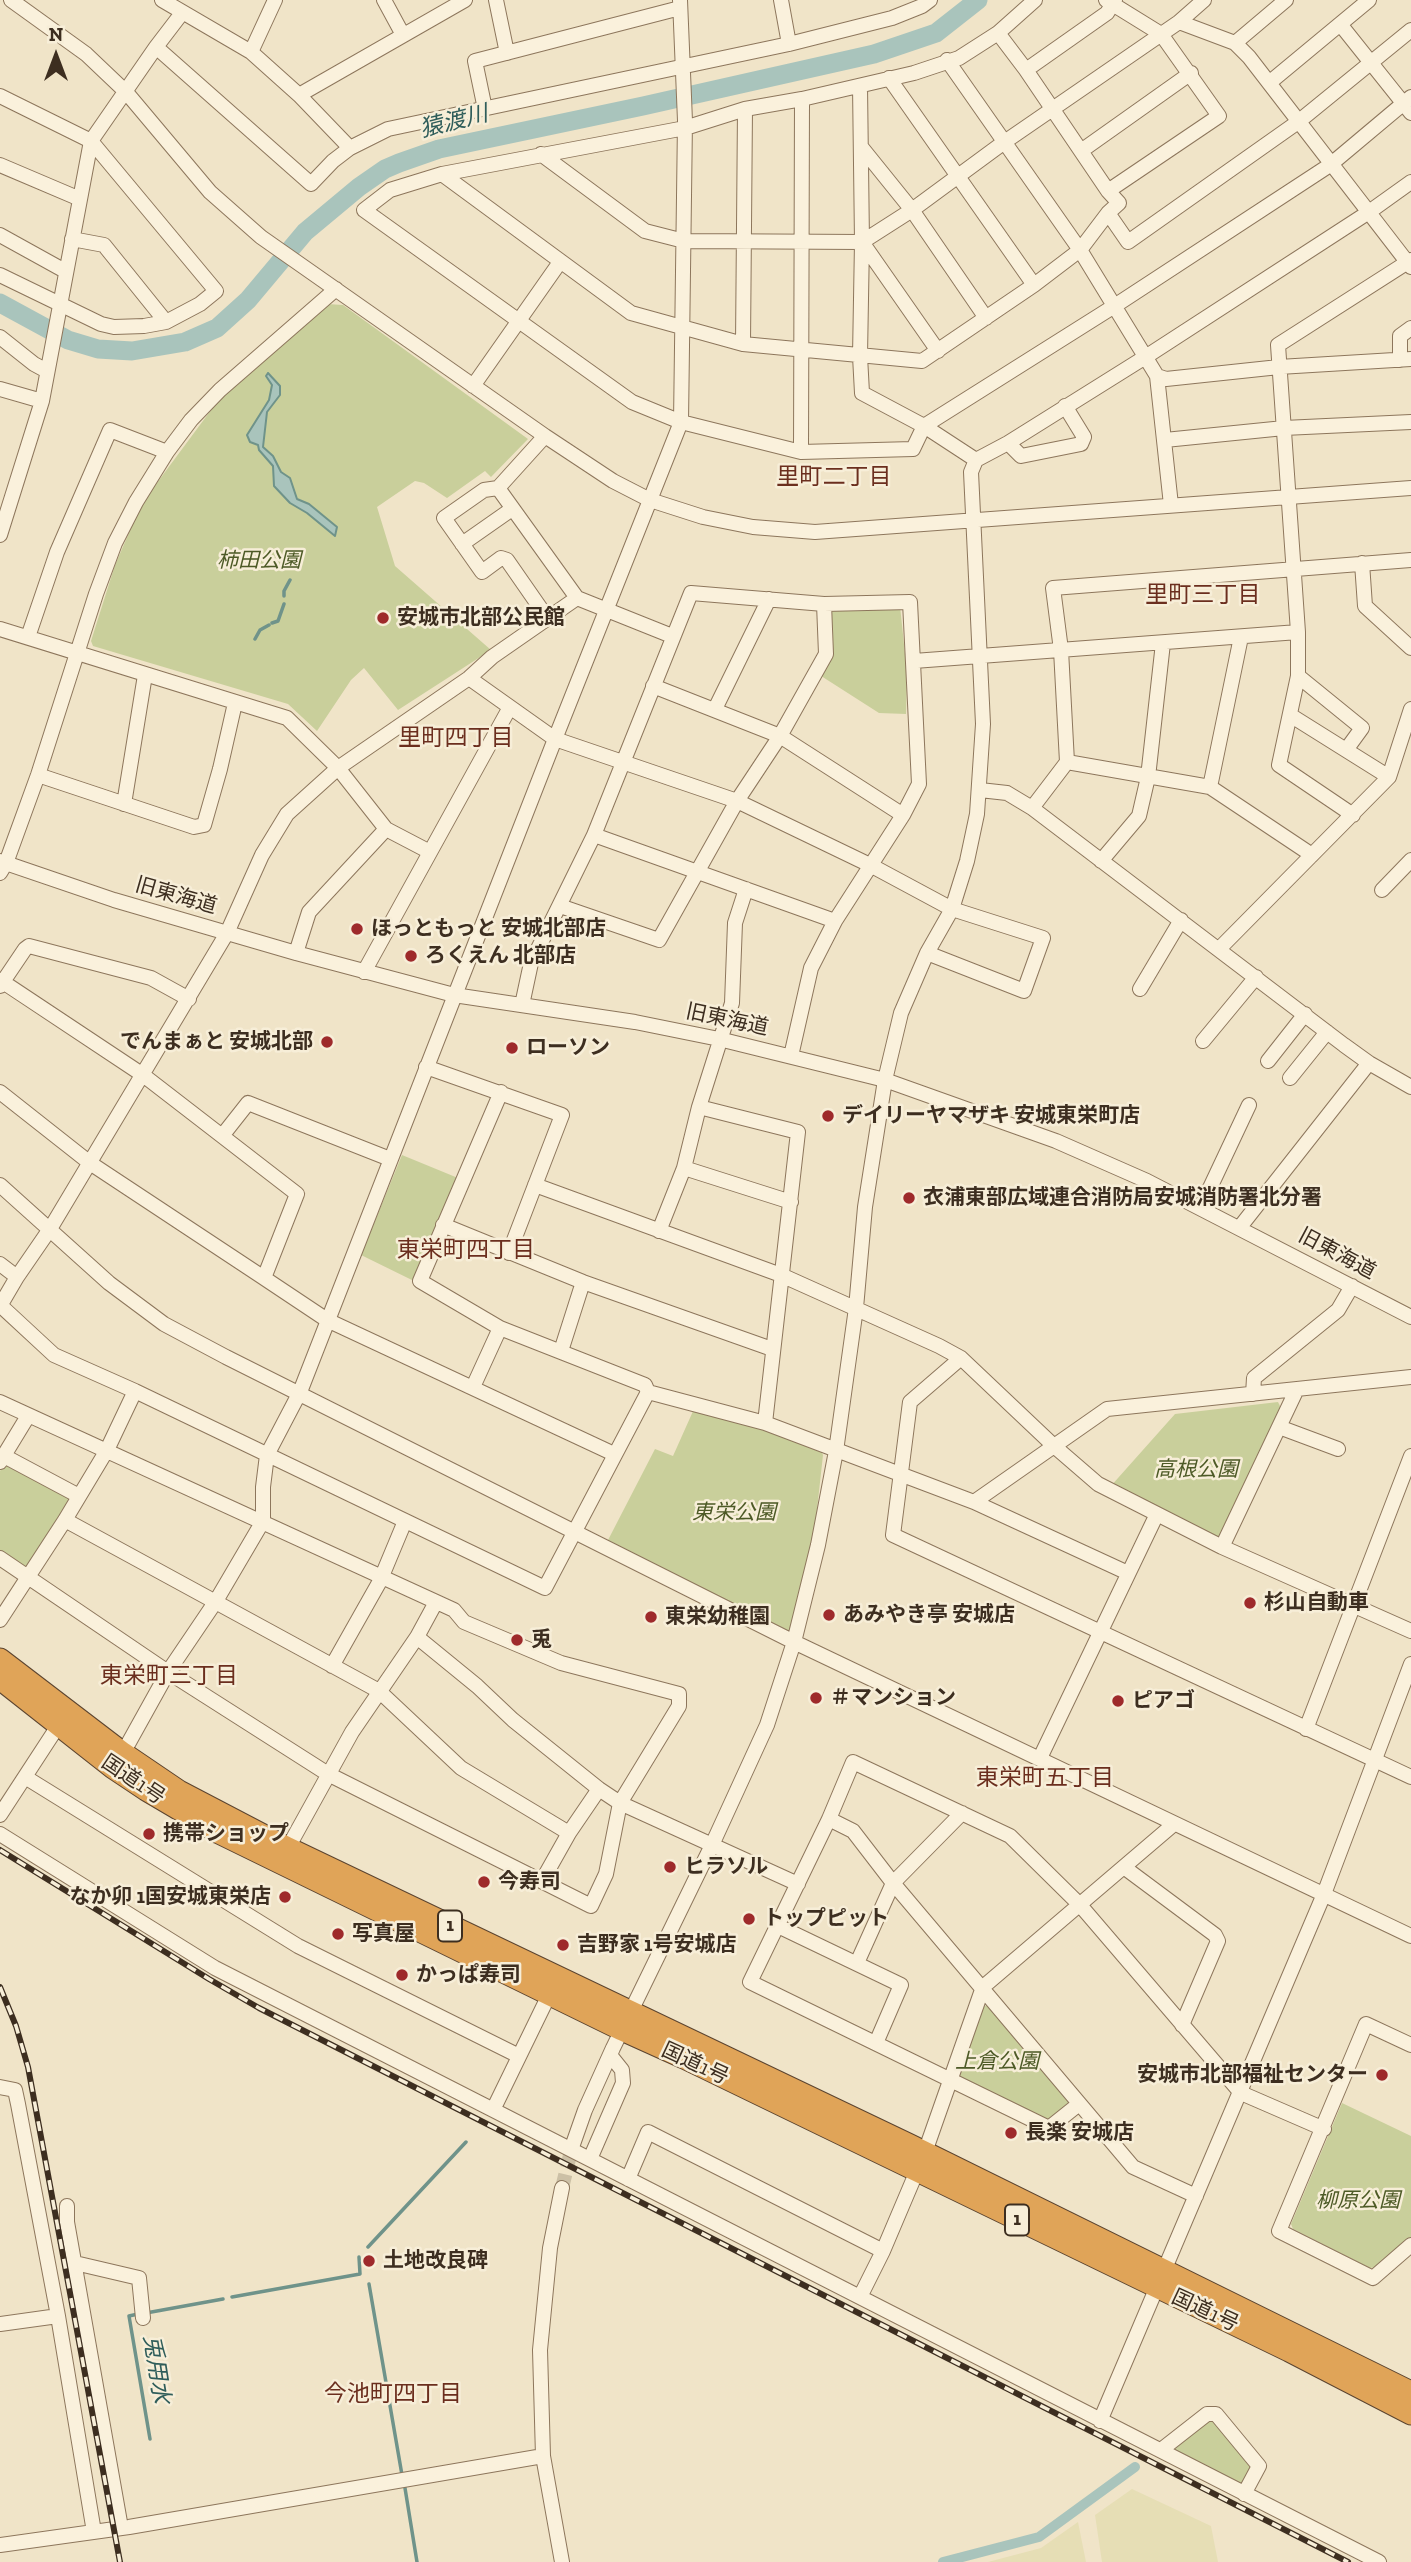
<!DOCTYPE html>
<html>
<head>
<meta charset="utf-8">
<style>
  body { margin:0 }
  #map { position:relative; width:1411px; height:2562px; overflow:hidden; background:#f0e4c8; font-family:"Zilla Slab",serif }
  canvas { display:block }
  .north { position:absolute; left:21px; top:21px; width:70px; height:70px; -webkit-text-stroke:5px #f7eed8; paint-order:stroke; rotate:0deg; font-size:19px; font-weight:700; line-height:28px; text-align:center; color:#3d2e20 }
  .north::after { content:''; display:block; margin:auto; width:24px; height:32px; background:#3d2e20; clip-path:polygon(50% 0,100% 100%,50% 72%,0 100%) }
</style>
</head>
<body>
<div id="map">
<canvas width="1411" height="2562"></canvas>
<div class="north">N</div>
</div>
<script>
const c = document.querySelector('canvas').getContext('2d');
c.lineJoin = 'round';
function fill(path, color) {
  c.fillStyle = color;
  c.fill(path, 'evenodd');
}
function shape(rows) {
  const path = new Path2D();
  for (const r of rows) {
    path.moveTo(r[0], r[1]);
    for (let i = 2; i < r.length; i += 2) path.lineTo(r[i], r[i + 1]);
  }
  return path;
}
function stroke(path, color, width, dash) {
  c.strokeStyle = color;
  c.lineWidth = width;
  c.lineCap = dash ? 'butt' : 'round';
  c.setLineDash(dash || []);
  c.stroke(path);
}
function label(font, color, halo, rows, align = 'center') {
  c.font = font + ' "Zilla Slab","Noto Sans JP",serif';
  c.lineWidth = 5;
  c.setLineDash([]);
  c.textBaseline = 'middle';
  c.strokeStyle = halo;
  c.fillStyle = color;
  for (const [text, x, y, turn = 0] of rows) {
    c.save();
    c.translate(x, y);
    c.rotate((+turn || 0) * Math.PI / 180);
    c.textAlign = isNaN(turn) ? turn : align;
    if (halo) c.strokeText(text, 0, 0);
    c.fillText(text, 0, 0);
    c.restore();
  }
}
fill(shape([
  [1132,2489,1211,2526,1218,2562,1102,2562,1095,2515],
  [1078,2522,1086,2562,988,2562,1041,2548]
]), '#e6deb5');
fill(shape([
  [327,304,343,305,528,439,491,477,485,471,447,498,424,483,415,481,377,507,395,566,491,650,398,710,364,668,351,680,317,731,288,704,93,646,91,641,115,565,142,503,217,402],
  [831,606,900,606,907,673,906,714,879,713,818,674],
  [402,1155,458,1178,416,1282,361,1255],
  [1278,1402,1282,1410,1223,1534,1216,1538,1110,1487,1175,1414],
  [694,1409,762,1426,821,1451,823,1455,813,1546,792,1636,607,1542,655,1449,673,1456],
  [5,1463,71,1500,28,1567,24,1568,0,1551,0,1471],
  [991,2005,1070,2100,1070,2105,1051,2122,961,2081,957,2075,983,2006],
  [1342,2103,1411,2136,1411,2238,1376,2267,1370,2268,1293,2229,1291,2224],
  [1206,2420,1212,2421,1249,2464,1251,2468,1244,2483,1238,2486,1175,2453,1175,2444]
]), '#c9cf9b');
const water = shape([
  [268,373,280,386,280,395,267,412,263,447,273,456,281,472,290,478,297,499,309,504,337,527,335,536,307,513,290,503,274,486,273,466,259,450,258,445,250,442,247,435,269,400,272,385,266,376,268,373]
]);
fill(water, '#a9c4bc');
stroke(water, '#6f938a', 2);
stroke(shape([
  [284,596,284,591,290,580],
  [272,623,278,621,284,604],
  [255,639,260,630,269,625],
  [368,2247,466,2142],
  [369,2284,402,2475],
  [232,2297,360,2274,359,2257],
  [146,2313,223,2299],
  [138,2314,129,2316,150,2439],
  [404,2482,417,2562]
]), '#6f938a', 3.5);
stroke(shape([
  [943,2562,1039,2537,1135,2467]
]), '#a9c4bc', 10);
stroke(shape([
  [0,303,68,340,98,349,132,351,185,342,217,328,248,300,305,232,359,187,385,169,399,163,439,149,643,106,874,54,936,33,978,0]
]), '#a9c4bc', 19);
stroke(shape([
  [562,2188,572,2147]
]), '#ccc0a6', 14, [14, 7]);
const minor = shape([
  [11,0,86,54,126,92,210,192,261,237,545,436,613,481,650,500,703,517,753,527,815,532,1411,488],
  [162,0,251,52,299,95,350,148],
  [384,0,403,35],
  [496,0,507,53],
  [781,0,789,44],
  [1035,0,998,33,959,58,914,73,802,99,745,109,685,128,442,174,390,190,364,210,632,402,681,422,801,452,913,449,924,426,1116,305,1330,165,1411,97],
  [1106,0,1161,34,1219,116,1108,191],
  [1179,22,1235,43,1249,57,1411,267],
  [1340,24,1411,113],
  [1235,43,1286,0],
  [156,47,182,13],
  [251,52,275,0],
  [947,60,1080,250,1157,376,1171,505],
  [1026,70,1107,13,1115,0],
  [889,78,1034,285],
  [1269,83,1369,0],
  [860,86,862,242,860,356,862,393,924,426,976,460],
  [299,95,465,0],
  [0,96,91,141,216,291,200,304,166,322,144,326,114,327,101,324,0,275],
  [485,109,475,61,680,8],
  [862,148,912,210,986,318],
  [1081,151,1191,73],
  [541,154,645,231,684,241,862,242,912,210,1003,143,1179,22,1204,0],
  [0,165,80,199],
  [442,174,631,313,743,344,922,361,1034,285,1080,250,1108,213,1119,203,1108,191,1026,70,998,33],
  [1108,213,1128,242,1298,122,1411,30],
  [0,235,65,271],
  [72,239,104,245,166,322],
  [862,242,938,351],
  [0,337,34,364,47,371],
  [743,344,745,109],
  [1400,360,1400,336,1411,328],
  [1157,376,1166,379,1279,367,1411,359],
  [473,386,560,262],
  [0,389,42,401],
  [545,436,498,488,577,598,672,636],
  [1165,440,1284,428,1411,422],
  [1008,443,1021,456,1081,444,1084,437,1065,406],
  [801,452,802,99],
  [498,488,484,490,444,518,482,572,501,558,507,560,548,619],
  [0,535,42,401,91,141,156,47,311,184,333,161,350,148,388,129,789,44,892,18,922,6,930,0],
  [462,544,512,509],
  [1362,563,1365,606,1411,648],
  [0,629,287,718,338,768,386,829,430,852],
  [28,637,57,552,110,430,167,452],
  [914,661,1298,632],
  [1298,676,1362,728,1346,750],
  [469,678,555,739,737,801,872,866,952,909,1043,938,1024,991,927,953],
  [653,686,780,736,903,815],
  [715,709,769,599],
  [1290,715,1389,777],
  [1067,762,1210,787,1312,855],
  [38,775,194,827,204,825,220,769,235,703],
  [1210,787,1241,637],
  [980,790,1007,793,1032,808,1344,1045,1369,1063,1411,1087],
  [124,804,145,675],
  [1032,808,1067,762,1061,650,1053,588,1411,560],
  [1353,815,1279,765,1298,676,1298,632,1278,345,1411,260],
  [594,835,835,921],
  [0,861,114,900,296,953,454,995,635,1022,719,1039,885,1080,1056,1141,1147,1181,1411,1317],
  [1101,861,1139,816,1148,777,1163,643],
  [0,873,6,863,38,775,96,594,115,543,136,502,167,452,191,420,220,390,336,289],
  [1382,890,1411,860],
  [560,906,659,940,737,801,780,736,826,654,824,604],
  [1219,949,1389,777,1411,709],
  [296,953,309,912,386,829],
  [364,972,509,709],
  [0,980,143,1075,222,1136],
  [0,986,25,949,29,946,151,978,189,999],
  [1140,989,1181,920],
  [522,1005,531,963,594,835,691,593,824,604,910,602,919,784,903,815,835,921,811,968,791,1056],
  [1203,1041,1256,977],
  [1268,1061,1305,1014],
  [426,1067,562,1115,509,1253],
  [1290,1078,1327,1032],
  [0,1092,90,1163,264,1278,297,1194,222,1136,248,1103,390,1159],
  [501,1092,420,1281,500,1328,645,1385,648,1392,765,1423,974,1502,1128,1573],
  [699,1107,798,1132,765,1423],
  [684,1168,791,1202],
  [0,1185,109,1283,164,1324,226,1357,794,1642,1411,1936],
  [535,1185,781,1275,939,1346,961,1358,1054,1446,1098,1484,1222,1547,1411,1631],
  [1201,1207,1249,1105],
  [443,1225,583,1282,772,1349],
  [1240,1227,1369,1063],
  [659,1231,684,1168,699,1107,732,1003,735,923,746,889],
  [0,1264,17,1277,50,1229,227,933,262,855,287,814,338,768,469,678,492,657,577,598],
  [264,1278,327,1320,614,1454],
  [0,1305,54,1355,135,1391,545,1588,648,1392],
  [0,1306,17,1277],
  [561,1351,583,1282],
  [961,1358,910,1402,893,1535,1411,1777],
  [473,1387,500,1328],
  [1253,1394,1254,1378,1338,1310,1352,1286],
  [0,1402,454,1610,464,1622,561,1663,679,1694,679,1706,620,1803,606,1874,591,1906,328,1774,168,1672,0,1558],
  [1279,1427,1338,1449],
  [4,1456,79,1496],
  [0,1462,28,1416],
  [974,1502,1107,1409,1411,1377],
  [65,1520,379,1691,461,1768,569,1833],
  [1222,1547,1297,1389],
  [0,1620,65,1520,107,1450,135,1391],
  [417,1637,477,1686,513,1720,599,1789,620,1803,798,1884],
  [332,1666,380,1581,405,1521],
  [1306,1729,1411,1456],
  [123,1753,168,1672,216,1601,263,1521,263,1487,267,1455,300,1392,555,739,681,422,685,121,680,0],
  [1040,1758,1156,1516],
  [25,1777,298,1946,519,2056],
  [0,1815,58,1726],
  [829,1819,853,1831,893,1883,1133,2167,1196,2196],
  [0,1834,215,1968,1379,2562],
  [284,1855,352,1732,417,1637,436,1602],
  [1125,1868,1215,1935,1218,1941,1182,2025],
  [542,1881,569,1833,599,1789],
  [778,1926,901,1985,876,2043],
  [857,1963,893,1883,962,1813],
  [1411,2045,1366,2024,1279,2231,1373,2278,1411,2245],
  [0,2087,15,2090,18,2104,58,2316,94,2532],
  [1079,2104,1049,2128,750,1982,829,1819,853,1762,1010,1836,1080,1905,1241,2093,1324,2129],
  [493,2110,549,1995],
  [572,2147,585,2110,613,2048,712,1845,767,1725,794,1642,818,1545,836,1451,856,1308,865,1207,885,1080,901,1013,927,953,952,909,967,861,977,814,983,724,971,472,976,460,1008,443,1147,356,1369,212,1411,182],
  [590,2159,623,2083,622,2070,610,2055],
  [628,2179,648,2132,883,2251],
  [562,2188,550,2248,540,2350,543,2456,562,2562],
  [67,2206,67,2222,121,2528],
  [75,2263,139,2278,143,2318],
  [860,2297,883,2251,925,2152,983,1987,1174,1824],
  [0,2324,58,2316],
  [1100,2421,1324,1894,1411,1664],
  [1161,2450,1207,2414,1216,2414,1259,2466,1244,2494],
  [0,2545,129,2527,543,2456]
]);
const highway = shape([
  [0,1659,123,1753,179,1791,288,1848,910,2145,1411,2392],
  [0,1679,113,1768,146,1790,219,1833,622,2030,684,2058,1289,2351,1411,2414]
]);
stroke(minor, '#8d765c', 16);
stroke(highway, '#5b4430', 23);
stroke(minor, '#faf1dc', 14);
stroke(highway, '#e0a458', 21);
const rail = shape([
  [0,1850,209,1979,259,2008,1348,2562],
  [0,1987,16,2026,28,2067,120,2562]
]);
stroke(rail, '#3d2e20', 6);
stroke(rail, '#f7eed8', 3.5, [10]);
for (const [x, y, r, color] of [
  [383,618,7,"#9e2a2b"],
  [357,929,7,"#9e2a2b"],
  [411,956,7,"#9e2a2b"],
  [327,1042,7,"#9e2a2b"],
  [512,1048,7,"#9e2a2b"],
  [828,1116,7,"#9e2a2b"],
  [909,1198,7,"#9e2a2b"],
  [1250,1603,7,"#9e2a2b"],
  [829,1615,7,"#9e2a2b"],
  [651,1617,7,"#9e2a2b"],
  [517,1640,7,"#9e2a2b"],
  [816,1698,7,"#9e2a2b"],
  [1118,1701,7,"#9e2a2b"],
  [149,1834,7,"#9e2a2b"],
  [670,1867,7,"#9e2a2b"],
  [484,1882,7,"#9e2a2b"],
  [285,1897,7,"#9e2a2b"],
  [749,1919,7,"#9e2a2b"],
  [338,1934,7,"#9e2a2b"],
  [563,1945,7,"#9e2a2b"],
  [402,1975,7,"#9e2a2b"],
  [1382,2075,7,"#9e2a2b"],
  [1011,2133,7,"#9e2a2b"],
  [369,2261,7,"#9e2a2b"]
]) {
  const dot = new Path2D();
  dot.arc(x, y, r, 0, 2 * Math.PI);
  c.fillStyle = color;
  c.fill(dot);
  stroke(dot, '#f7eed8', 2.5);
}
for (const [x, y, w] of [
  [450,1926,24],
  [1017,2220,24]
]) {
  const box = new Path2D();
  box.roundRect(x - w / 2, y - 15.5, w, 31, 5);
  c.fillStyle = '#f7eed8';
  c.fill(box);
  stroke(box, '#3d2e20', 2);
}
label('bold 19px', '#3d2e20', null, [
  ["1",450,1926],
  ["1",1017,2220]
]);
label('italic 21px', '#4d5a26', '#f7eed8', [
  ["柿田公園",259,561],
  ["高根公園",1196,1470],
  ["東栄公園",734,1513],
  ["上倉公園",997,2062],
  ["柳原公園",1358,2201]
]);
label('bold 21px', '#3d2e20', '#f7eed8', [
  ["安城市北部公民館",397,618],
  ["ほっともっと 安城北部店",371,929],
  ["ろくえん 北部店",425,956],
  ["でんまぁと 安城北部",313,1042,"right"],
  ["ローソン",526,1048],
  ["デイリーヤマザキ 安城東栄町店",842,1116],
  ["衣浦東部広域連合消防局安城消防署北分署",923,1198],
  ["杉山自動車",1264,1603],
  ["あみやき亭 安城店",843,1615],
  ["東栄幼稚園",665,1617],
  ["兎",531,1640],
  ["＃マンション",830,1698],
  ["ピアゴ",1132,1701],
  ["携帯ショップ",163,1834],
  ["ヒラソル",684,1867],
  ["今寿司",498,1882],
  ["なか卯 1国安城東栄店",271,1897,"right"],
  ["トップピット",763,1919],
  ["写真屋",352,1934],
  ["吉野家 1号安城店",577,1945],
  ["かっぱ寿司",416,1975],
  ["安城市北部福祉センター",1368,2075,"right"],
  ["長楽 安城店",1025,2133],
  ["土地改良碑",383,2261]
], 'left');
label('21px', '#3d2e20', '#f7eed8', [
  ["旧東海道",176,896,16],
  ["旧東海道",727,1020,12],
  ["旧東海道",1337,1254,28],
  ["国道1号",133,1780,34],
  ["国道1号",695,2064,25],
  ["国道1号",1205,2311,25]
]);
label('italic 23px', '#2f5d5a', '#f7eed8', [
  ["猿渡川",454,122,-14],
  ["兎用水",156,2369,81]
]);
label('23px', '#6b2e1e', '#f7eed8', [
  ["里町二丁目",834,477],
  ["里町三丁目",1203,595],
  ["里町四丁目",456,738],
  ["東栄町四丁目",466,1250],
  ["東栄町三丁目",169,1676],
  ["東栄町五丁目",1045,1778],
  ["今池町四丁目",393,2394]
]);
</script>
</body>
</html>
